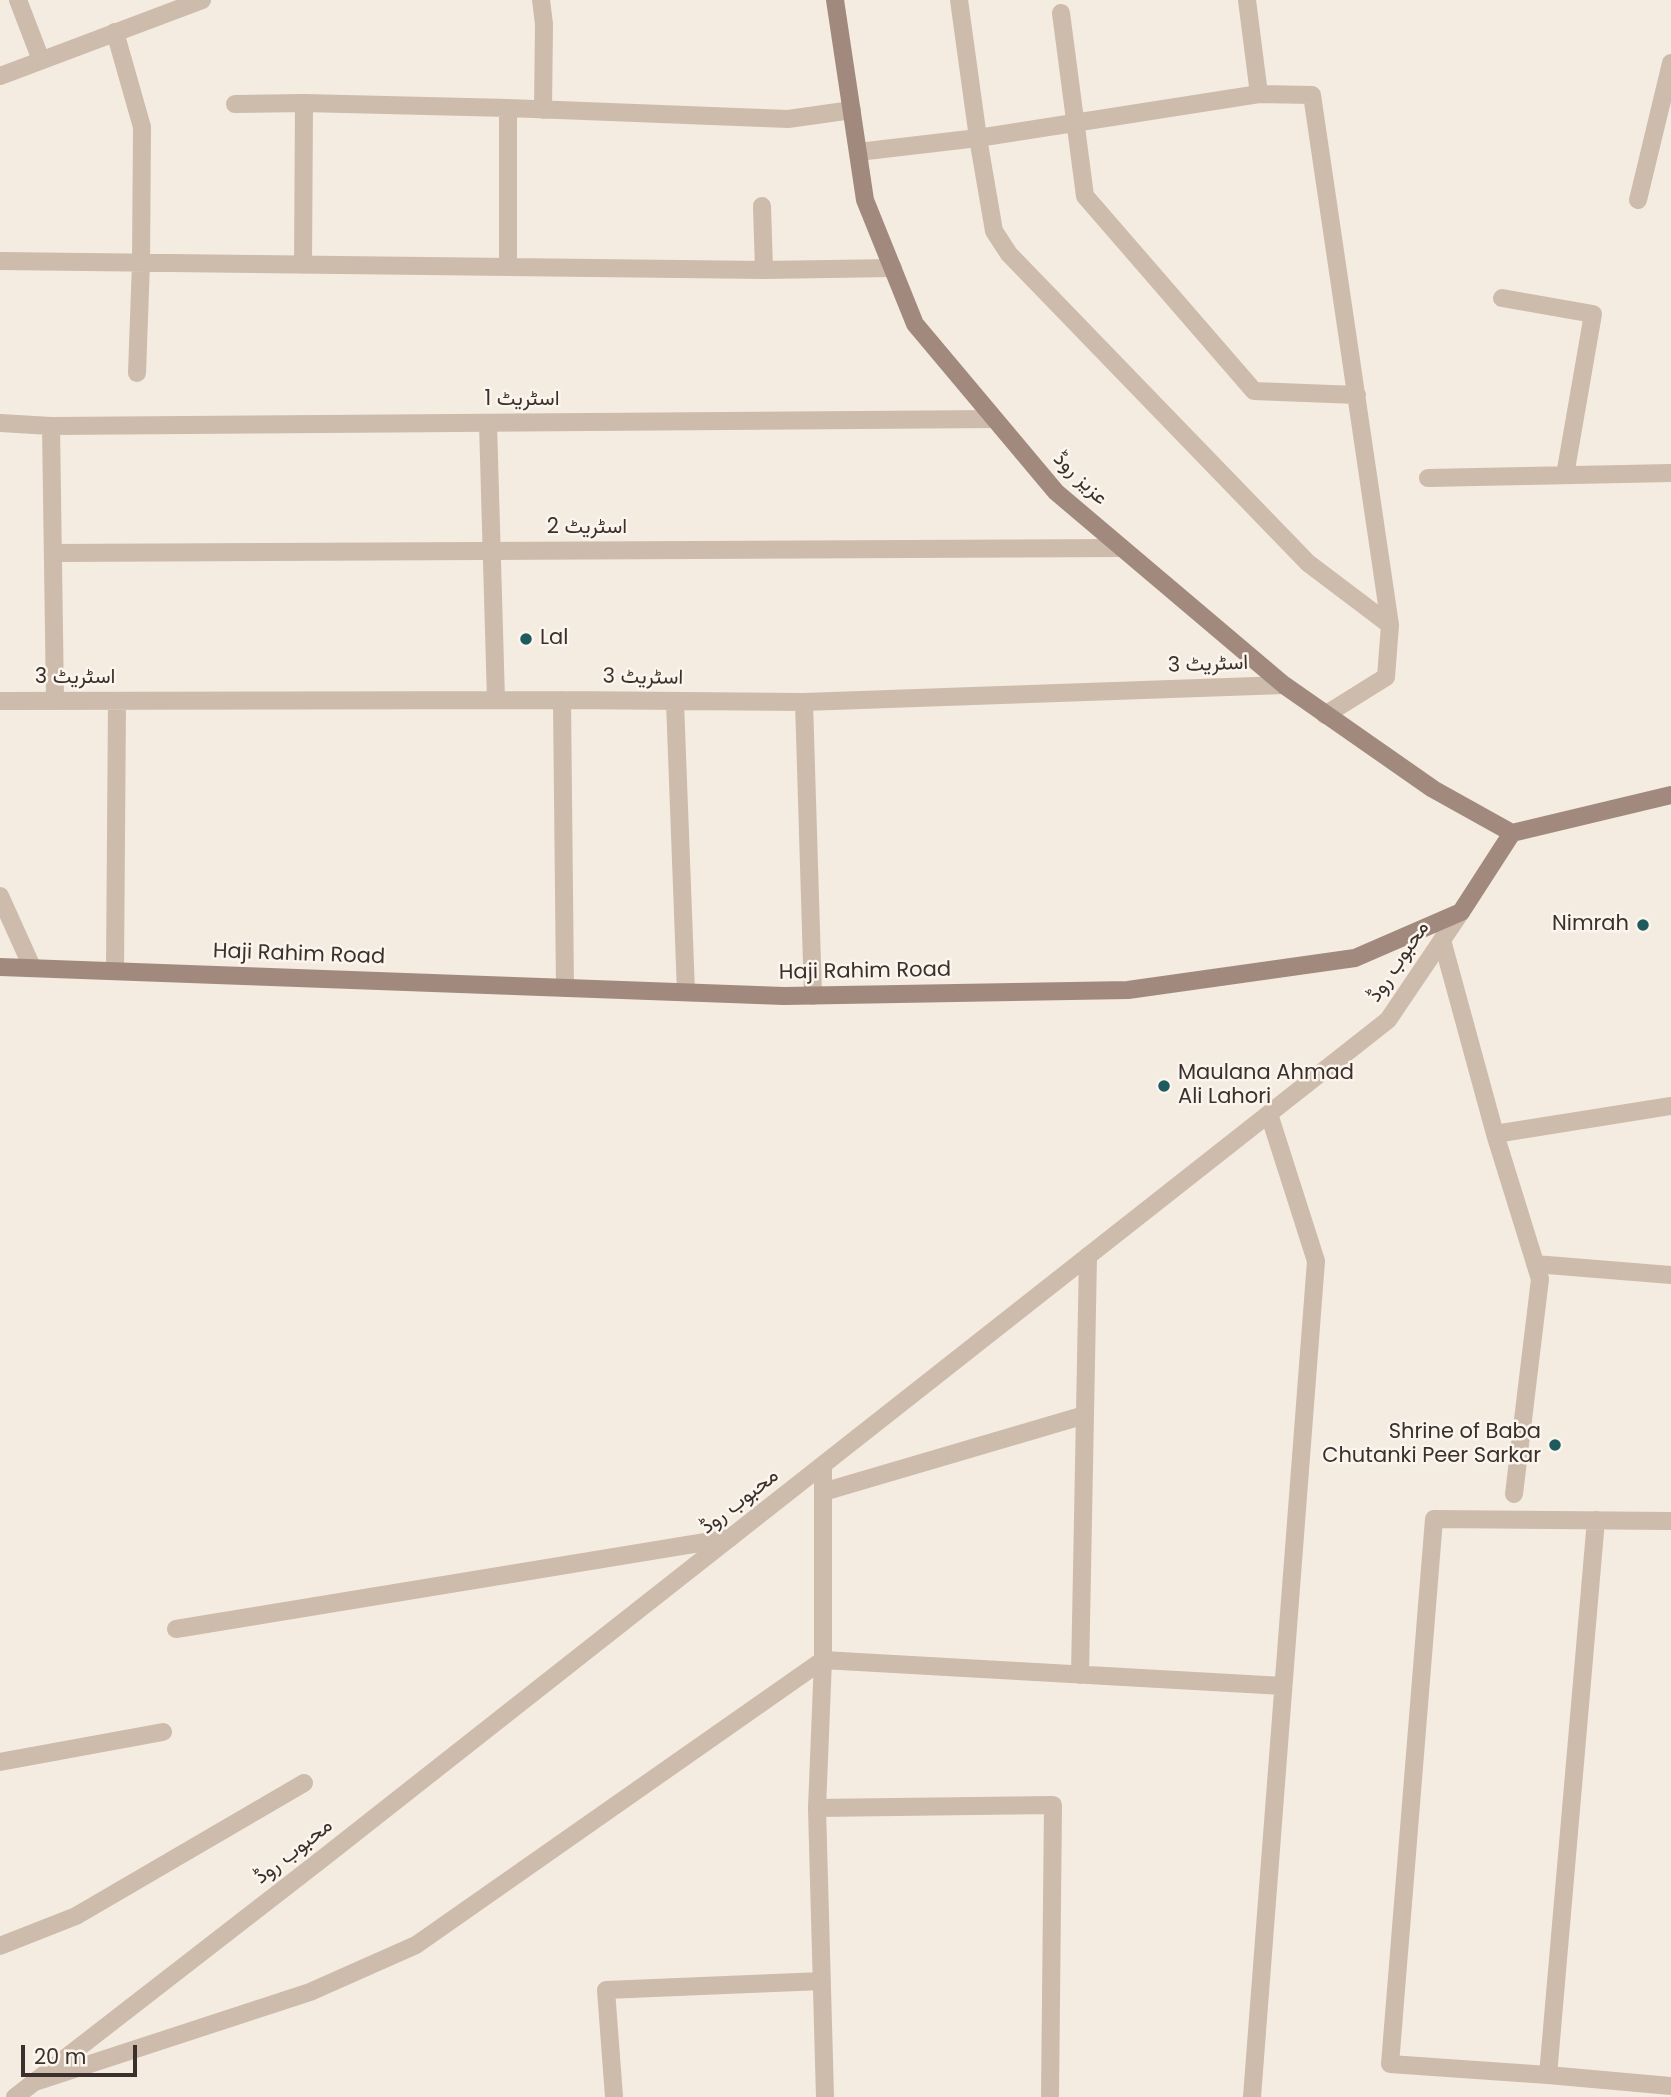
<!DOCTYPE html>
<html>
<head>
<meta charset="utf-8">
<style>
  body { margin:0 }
  #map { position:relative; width:1671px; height:2097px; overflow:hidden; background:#f4ebe1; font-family:Poppins,sans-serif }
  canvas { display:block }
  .scale { position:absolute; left:21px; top:2045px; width:116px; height:32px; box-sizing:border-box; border:4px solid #3b302b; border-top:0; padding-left:9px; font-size:21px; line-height:24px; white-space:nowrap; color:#3b302b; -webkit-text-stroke:5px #fbf5ee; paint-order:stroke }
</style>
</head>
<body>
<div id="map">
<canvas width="1671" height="2097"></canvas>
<div class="scale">20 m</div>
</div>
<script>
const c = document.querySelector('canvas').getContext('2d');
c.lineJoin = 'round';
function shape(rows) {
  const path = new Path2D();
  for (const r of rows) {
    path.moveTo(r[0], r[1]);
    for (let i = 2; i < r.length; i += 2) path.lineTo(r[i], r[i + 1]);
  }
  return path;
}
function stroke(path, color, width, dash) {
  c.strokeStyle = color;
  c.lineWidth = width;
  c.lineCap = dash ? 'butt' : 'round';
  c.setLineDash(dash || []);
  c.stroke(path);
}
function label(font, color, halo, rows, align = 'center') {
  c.font = font + ' Poppins,Vazirmatn,sans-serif';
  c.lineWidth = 5;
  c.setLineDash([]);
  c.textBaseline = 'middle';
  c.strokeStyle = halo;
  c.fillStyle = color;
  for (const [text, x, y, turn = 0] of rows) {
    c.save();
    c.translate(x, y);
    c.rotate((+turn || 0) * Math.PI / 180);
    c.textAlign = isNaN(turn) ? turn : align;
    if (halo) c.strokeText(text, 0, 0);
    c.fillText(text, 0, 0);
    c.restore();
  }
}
stroke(shape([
  [488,423,496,700],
  [1671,1521,1434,1519,1390,2064,1548,2075,1671,2086],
  [1548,2075,1596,1520]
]), '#cdbbac', 18);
stroke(shape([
  [18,0,41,60],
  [541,0,544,24,543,110],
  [959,0,978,138,994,231,1009,254,1308,563,1390,625],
  [1247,0,1259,94],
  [1061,13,1085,196,1254,391,1357,395],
  [115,32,142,127,141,263,137,373],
  [235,104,304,103,508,108,788,119,852,110],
  [508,108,508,267],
  [858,152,978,138,1259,94,1312,95,1390,625,1386,677,1325,715],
  [1638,200,1671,63],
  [0,261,764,270,762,206],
  [303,265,304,103],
  [764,270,893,268],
  [1502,298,1593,314,1565,475],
  [0,423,51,426,994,419],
  [51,426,55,701],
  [1428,478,1671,473],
  [53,553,1122,548],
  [562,700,565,988],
  [0,701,562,700,804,702,1284,685],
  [675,702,686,992],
  [804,702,813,996],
  [1442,940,1495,1134,1540,1279,1514,1494],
  [115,970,117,701],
  [1495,1134,1671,1106],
  [1535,1264,1671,1275],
  [823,1465,823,1660,817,1808,825,2097],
  [823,1492,1085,1415],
  [176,1629,730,1538],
  [1080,1675,1088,1256],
  [0,1762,163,1732],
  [817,1808,1053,1805,1050,2097],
  [0,1946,76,1916,304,1783],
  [38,2081,310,1992,416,1945,823,1660,1283,1686],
  [614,2097,606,1990,822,1981],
  [1252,2097,1316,1261,1269,1114]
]), '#cdbbac', 18);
stroke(shape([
  [0,76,202,0],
  [0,896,32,967],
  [15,2097,322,1859,1388,1020,1461,912]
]), '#cdbbac', 18);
stroke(shape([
  [835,0,865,200,915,324,1056,492,1284,685,1433,789,1512,833],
  [0,967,784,996,1128,990,1355,958,1461,912,1512,833,1671,795]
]), '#a18a7d', 18);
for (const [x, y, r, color] of [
  [526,639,7,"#1f5a5e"],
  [1643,925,7,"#1f5a5e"],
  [1164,1086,7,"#1f5a5e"],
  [1555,1445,7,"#1f5a5e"]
]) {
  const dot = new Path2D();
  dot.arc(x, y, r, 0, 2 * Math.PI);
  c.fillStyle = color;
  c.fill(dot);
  stroke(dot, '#fbf5ee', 2.5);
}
label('21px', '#3b302b', '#fbf5ee', [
  ["اسٹریٹ 1",522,400],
  ["عزیز روڈ",1080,479,44],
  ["اسٹریٹ 2",587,528],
  ["اسٹریٹ 3",1208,665,-2],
  ["اسٹریٹ 3",75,678],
  ["اسٹریٹ 3",643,678,1],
  ["Haji Rahim Road",299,955,2],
  ["محبوب روڈ",1399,962,-56],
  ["Haji Rahim Road",865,972,-1],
  ["محبوب روڈ",740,1502,-38],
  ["محبوب روڈ",294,1852,-38]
]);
label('21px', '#3b302b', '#fbf5ee', [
  ["Lal",540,639],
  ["Nimrah",1629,925,"right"],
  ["Maulana Ahmad",1178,1074],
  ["Ali Lahori",1178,1098],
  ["Shrine of Baba",1541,1433,"right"],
  ["Chutanki Peer Sarkar",1541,1457,"right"]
], 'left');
</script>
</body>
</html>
